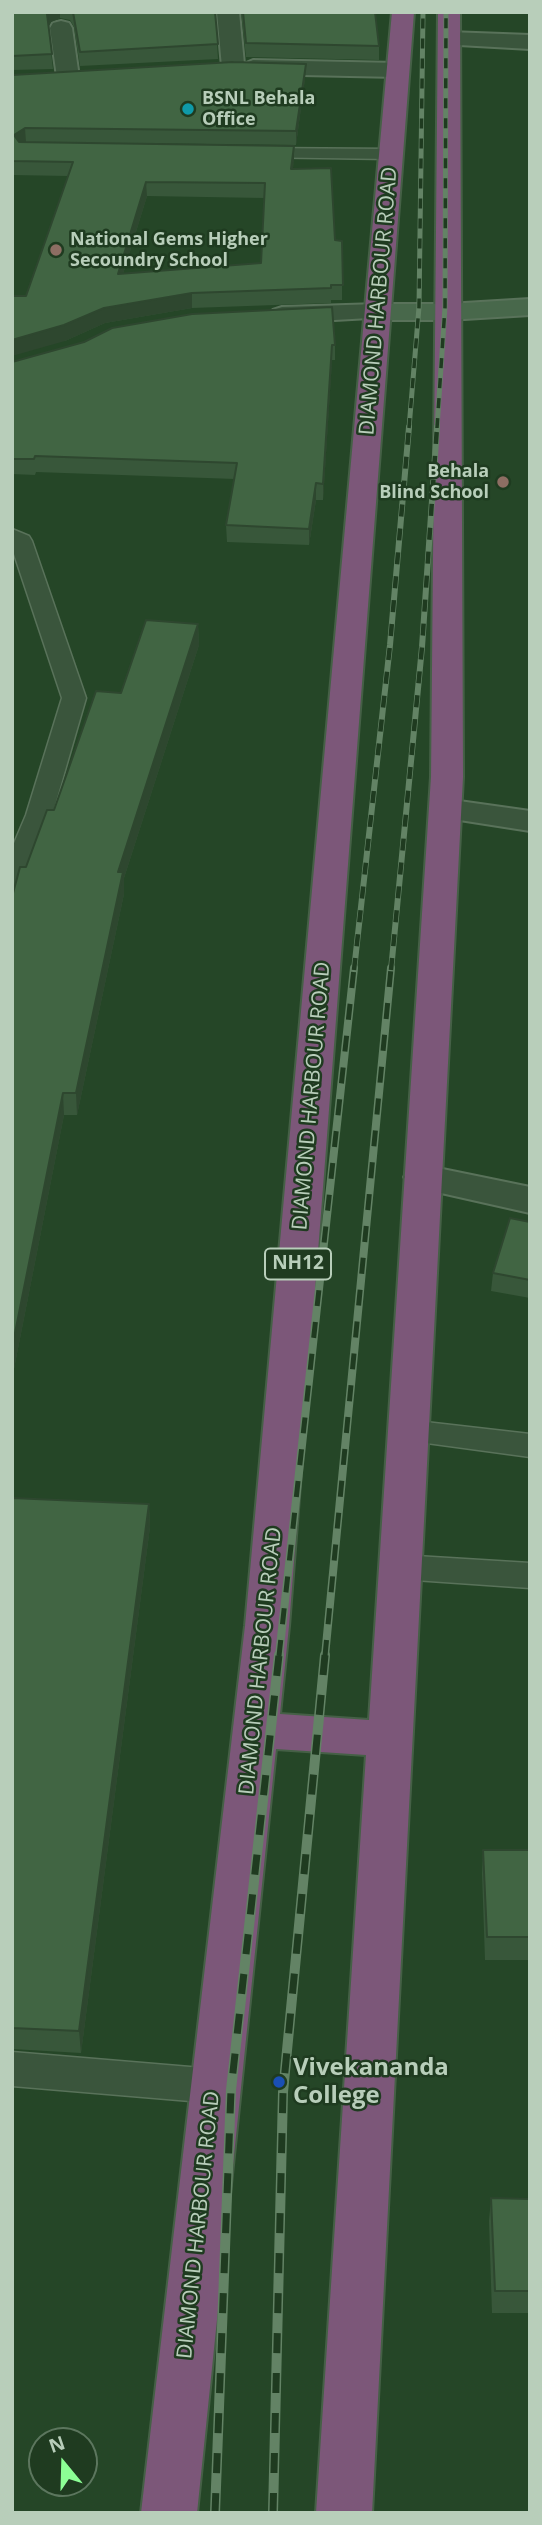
<!DOCTYPE html>
<html>
<head>
<meta charset="utf-8">
<style>
  body { margin:0 }
  #map { position:relative; width:542px; height:2525px; overflow:hidden; background:#254627; font-family:"Open Sans",sans-serif }
  canvas { display:block }
  .frame { position:absolute; inset:0; border:14px solid #b8ceba; pointer-events:none }
  .north { position:absolute; left:28px; top:2427px; width:70px; height:70px; box-sizing:border-box; background:#1f3b20; border:2px solid #5c765e; border-radius:50%; rotate:341deg; font-size:19px; font-weight:700; line-height:28px; text-align:center; color:#b8ceba }
  .north::after { content:''; display:block; margin:auto; width:24px; height:32px; background:#8cff95; clip-path:polygon(50% 0,100% 100%,50% 72%,0 100%) }
</style>
</head>
<body>
<div id="map">
<canvas width="542" height="2525"></canvas>
<div class="frame"></div>
<div class="north">N</div>
</div>
<script>
const c = document.querySelector('canvas').getContext('2d');
c.lineJoin = 'round';
function shape(rows) {
  const path = new Path2D();
  for (const r of rows) {
    path.moveTo(r[0], r[1]);
    for (let i = 2; i < r.length; i += 2) path.lineTo(r[i], r[i + 1]);
  }
  return path;
}
function stroke(path, color, width, dash) {
  c.strokeStyle = color;
  c.lineWidth = width;
  c.lineCap = dash ? 'butt' : 'round';
  c.setLineDash(dash || []);
  c.stroke(path);
}
function fill(path, color) {
  c.fillStyle = color;
  c.fill(path, 'evenodd');
}
function label(font, color, halo, rows, align = 'center') {
  c.font = font + ' "Open Sans",sans-serif';
  c.lineWidth = 5;
  c.setLineDash([]);
  c.textBaseline = 'middle';
  c.strokeStyle = halo;
  c.fillStyle = color;
  for (const [text, x, y, turn = 0] of rows) {
    c.save();
    c.translate(x, y);
    c.rotate((+turn || 0) * Math.PI / 180);
    c.textAlign = isNaN(turn) ? turn : align;
    if (halo) c.strokeText(text, 0, 0);
    c.fillText(text, 0, 0);
    c.restore();
  }
}
const lane = shape([
  [255,148,391,149,400,154,391,159,249,157,246,153,249,149,255,148],
  [12,529,29,536,32,541,86,698,52,815,25,878,21,883,12,886,12,848,26,815,62,698,12,548,12,529],
  [408,1420,530,1434,530,1457,397,1439,392,1431,397,1423,408,1420],
  [400,1555,530,1563,530,1588,400,1579,388,1576,384,1567,388,1558,400,1555],
  [12,2052,214,2069,228,2074,233,2086,228,2098,214,2103,12,2086,12,2052]
]);
const street = shape([
  [217,12,239,12,244,64,253,60,398,63,406,65,409,70,406,75,398,77,253,74,243,69,233,74,225,72,222,67,217,12],
  [61,21,69,23,72,28,79,77,76,82,68,84,60,82,57,77,50,28,53,23,61,21],
  [449,32,530,35,530,49,441,44,438,39,441,34,449,32],
  [378,304,387,307,391,312,387,317,282,323,273,320,269,315,273,310,282,307,378,304],
  [445,799,530,811,530,831,434,816,429,809,434,802,445,799],
  [423,1165,530,1187,530,1213,410,1186,404,1177,410,1168,423,1165]
]);
const secondary = shape([
  [530,299,530,315,448,320,378,320,369,317,365,312,369,307,378,304,448,304,530,299]
]);
const highway = shape([
  [392,12,414,12,289,1626,280,1714,369,1720,431,777,438,12,460,12,463,777,372,2513,316,2513,366,1755,276,1749,197,2513,141,2513,245,1626,392,12]
]);
stroke(lane, '#59725a', 3);
stroke(street, '#59725a', 4);
stroke(secondary, '#59725a', 4);
stroke(highway, '#456046', 4);
fill(lane, '#3a553c');
fill(street, '#3a553c');
fill(secondary, '#48684b');
fill(highway, '#7c5779');
const railFar3 = shape([
  [409,428,419,307,423,12],
  [437,428,445,307,446,12]
]);
const railFar2 = shape([
  [354,970,390,645,409,427],
  [391,970,422,647,437,427]
]);
const railFar1 = shape([
  [279,1656,354,968],
  [325,1656,391,968]
]);
const rail = shape([
  [215,2513,231,2090,279,1655],
  [273,2513,283,2092,325,1655]
]);
stroke(railFar3, '#638365', 5);
stroke(railFar2, '#638365', 6);
stroke(railFar1, '#638365', 8);
stroke(rail, '#638365', 10);
stroke(railFar3, '#1f3b20', 3.5, [10]);
stroke(railFar2, '#1f3b20', 4.5, [12]);
stroke(railFar1, '#1f3b20', 5, [16]);
stroke(rail, '#1f3b20', 7, [20]);
fill(shape([
  [12,12,215,12,218,59,80,66,74,27,70,20,60,18,51,22,48,26,53,69,12,70],
  [241,12,375,12,379,46,379,60,246,57],
  [12,75,305,78,296,145,122,143,294,146,293,169,335,240,342,241,342,300,331,300,331,303,192,308,105,323,65,341,26,296,68,176,12,175],
  [147,196,264,198,261,263,123,274],
  [335,345,335,360,332,360,323,500,316,500,309,545,227,542,226,525,235,479,36,472,35,475,12,474,12,362],
  [198,624,199,645,124,878,124,894,77,1115,64,1115,12,1379,12,897,54,810,121,693],
  [530,1222,530,1298,491,1291,493,1273],
  [12,1498,149,1504,150,1527,81,2053,12,2049],
  [483,1850,530,1850,530,1960,485,1960,482,1873],
  [491,2198,530,2199,530,2313,492,2313,489,2221]
]), '#38573a');
fill(shape([
  [48,12,60,12,60,18,51,22,47,28,47,14],
  [306,64,305,78,296,145,296,131],
  [25,128,26,142,14,149,14,135],
  [294,146,294,160,291,183,291,169],
  [146,182,147,196,118,290,118,274],
  [192,293,192,308,105,323,65,341,12,356,12,340,104,308],
  [332,345,332,360,323,500,323,484],
  [316,483,316,500,309,545,309,529],
  [198,624,199,645,124,878,124,894,77,1115,76,1093,118,872],
  [63,1093,64,1115,12,1379,12,1348],
  [149,1504,150,1527,81,2053,79,2031]
]), '#2e472f');
const building = shape([
  [12,12,48,12,47,14,52,54,12,56,12,12],
  [73,12,215,12,218,44,80,52,73,12],
  [243,12,375,12,379,46,246,43,243,12],
  [233,62,306,64,296,131,25,128,14,135,19,142,294,146,291,169,331,168,335,240,342,241,343,285,331,285,331,288,192,293,104,308,64,325,12,340,12,296,26,296,73,162,12,161,12,75,233,62],
  [146,182,265,183,261,263,118,274,146,182],
  [332,307,335,345,332,345,323,484,316,483,309,529,226,525,237,463,35,456,34,459,12,459,12,362,84,342,112,328,192,314,332,307],
  [146,620,198,624,118,872,123,872,76,1093,63,1093,12,1348,12,897,20,867,26,867,47,810,54,810,96,691,121,693,146,620],
  [510,1218,530,1222,530,1280,493,1273,510,1218],
  [12,1498,149,1504,79,2031,12,2028,12,1498],
  [483,1850,530,1850,530,1937,487,1937,483,1850],
  [491,2198,530,2199,530,2291,495,2291,491,2198]
]);
fill(building, '#416543');
stroke(building, '#2e472f', 2);
for (const [x, y, r, color] of [
  [188,109,7,"#0f9aa8"],
  [56,250,7,"#8d6e63"],
  [503,482,7,"#8d6e63"],
  [279,2082,7,"#1a4fb4"]
]) {
  const dot = new Path2D();
  dot.arc(x, y, r, 0, 2 * Math.PI);
  c.fillStyle = color;
  c.fill(dot);
  stroke(dot, '#1f3b20', 2.5);
}
label('bold 18px', '#b8ceba', '#1f3b20', [
  ["BSNL Behala",202,99],
  ["Office",202,120],
  ["National Gems Higher",70,240],
  ["Secoundry School",70,261],
  ["Behala",489,472,"right"],
  ["Blind School",489,493,"right"]
], 'left');
for (const [x, y, w] of [
  [298,1264,66]
]) {
  const box = new Path2D();
  box.roundRect(x - w / 2, y - 15.5, w, 31, 5);
  c.fillStyle = '#1f3b20';
  c.fill(box);
  stroke(box, '#b8ceba', 2);
}
label('bold 19px', '#b8ceba', null, [
  ["NH12",298,1264]
]);
label('21px', '#b8ceba', '#1f3b20', [
  ["DIAMOND HARBOUR ROAD",379,301,-85],
  ["DIAMOND HARBOUR ROAD",312,1096,-85],
  ["DIAMOND HARBOUR ROAD",261,1661,-84],
  ["DIAMOND HARBOUR ROAD",199,2225,-84]
]);
label('bold 24px', '#b8ceba', '#1f3b20', [
  ["Vivekananda",293,2068],
  ["College",293,2096]
], 'left');
</script>
</body>
</html>
